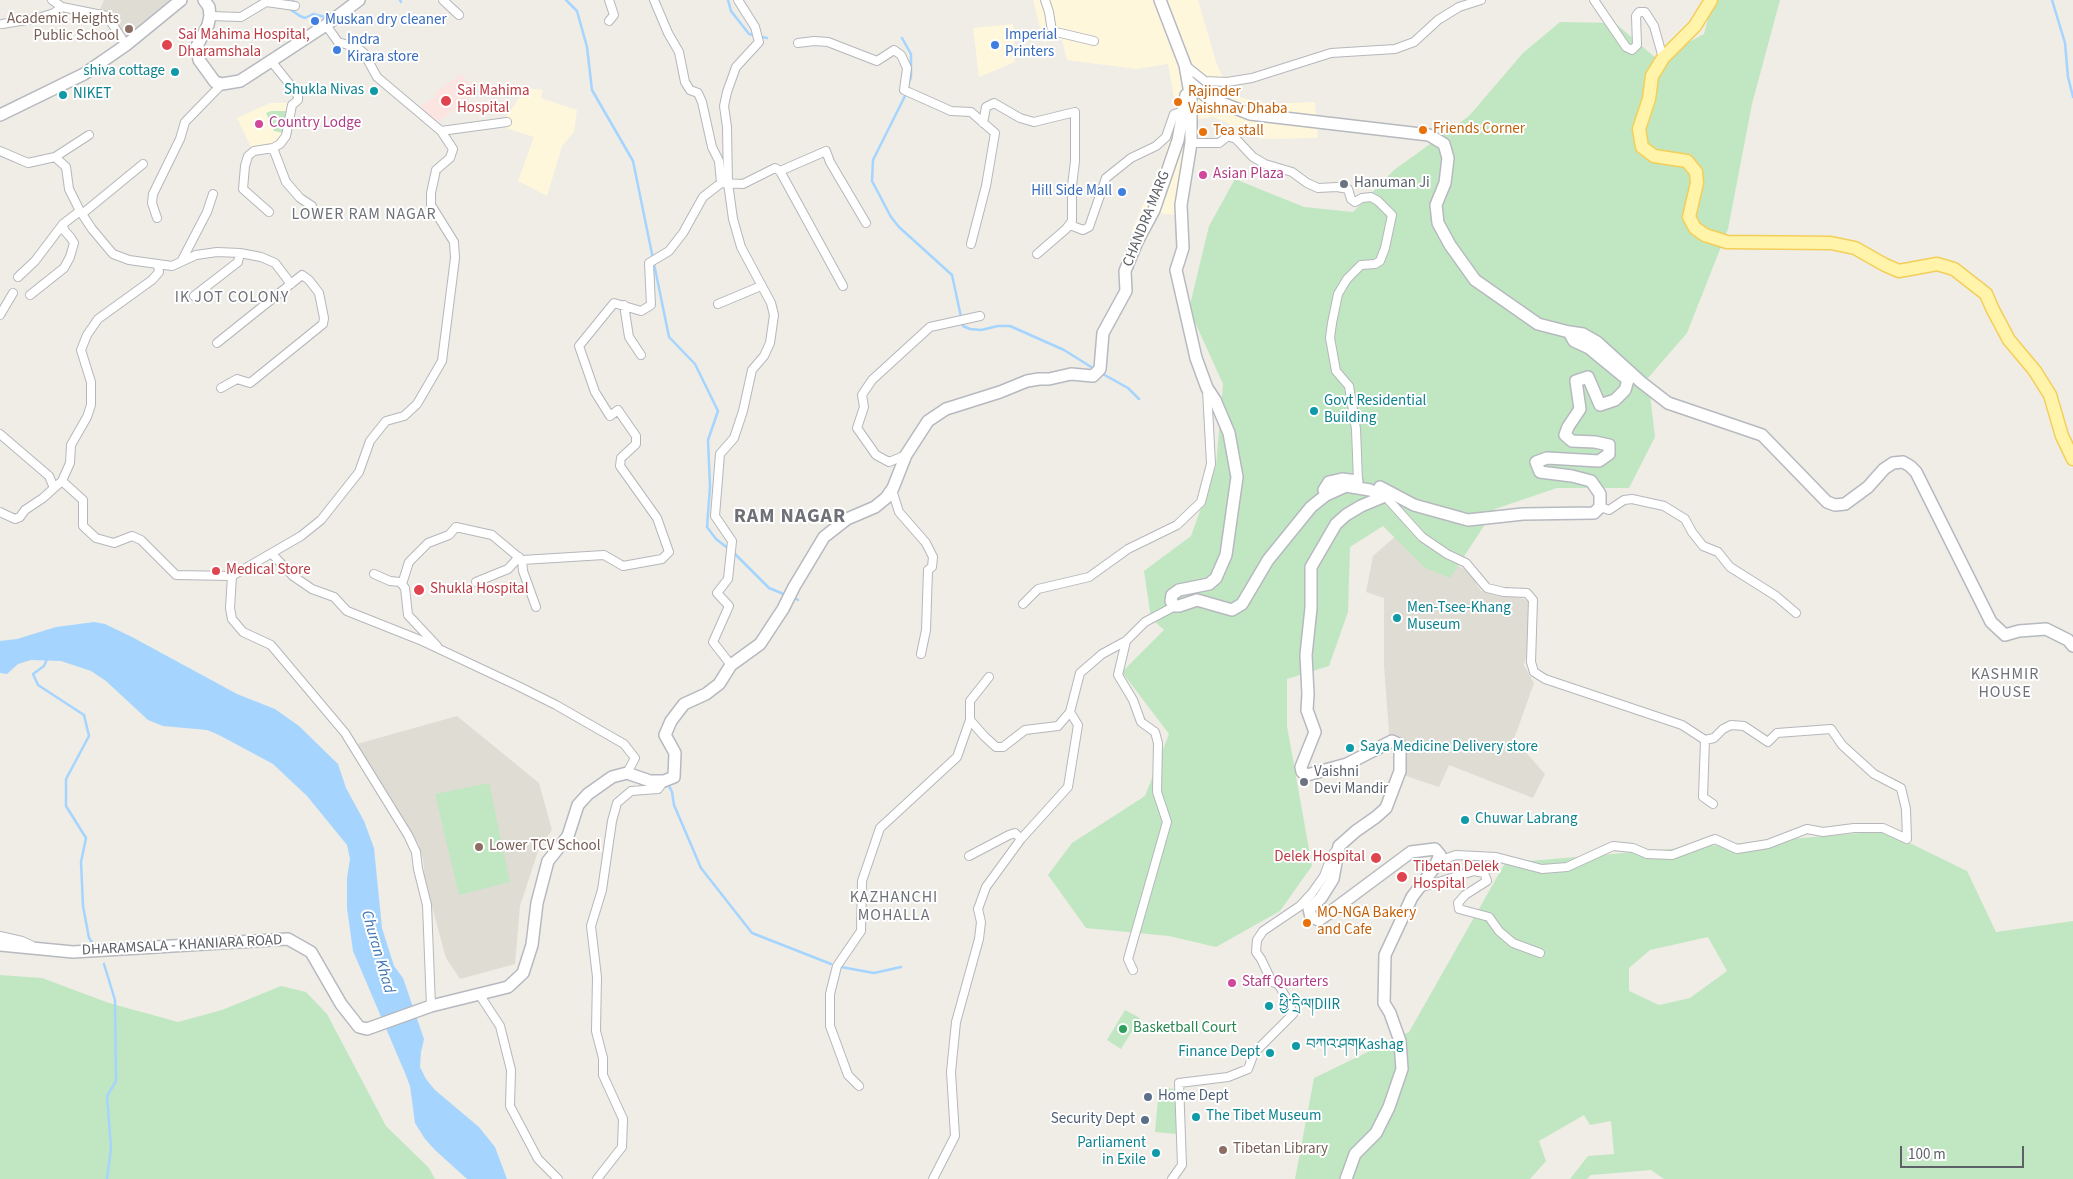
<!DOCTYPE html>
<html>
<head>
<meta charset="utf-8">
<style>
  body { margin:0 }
  #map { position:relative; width:2073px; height:1179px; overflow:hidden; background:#efede5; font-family:"Source Sans 3",sans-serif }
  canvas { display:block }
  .scale { position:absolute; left:1900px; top:1146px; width:124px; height:22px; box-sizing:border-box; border:2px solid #5d6066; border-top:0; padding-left:6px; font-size:15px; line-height:18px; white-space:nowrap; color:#5d6066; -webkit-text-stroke:4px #fff; paint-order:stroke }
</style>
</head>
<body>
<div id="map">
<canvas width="2073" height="1179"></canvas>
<div class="scale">100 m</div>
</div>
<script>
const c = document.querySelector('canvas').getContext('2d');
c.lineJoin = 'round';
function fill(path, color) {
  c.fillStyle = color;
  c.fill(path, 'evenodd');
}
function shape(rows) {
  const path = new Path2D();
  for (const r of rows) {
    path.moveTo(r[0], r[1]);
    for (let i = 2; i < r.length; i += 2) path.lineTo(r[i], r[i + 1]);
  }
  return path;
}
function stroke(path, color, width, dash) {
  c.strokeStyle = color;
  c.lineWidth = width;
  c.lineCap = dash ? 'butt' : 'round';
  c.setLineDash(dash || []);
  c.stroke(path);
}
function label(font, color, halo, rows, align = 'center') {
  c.font = font + ' "Source Sans 3","Noto Serif Tibetan",sans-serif';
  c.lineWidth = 4;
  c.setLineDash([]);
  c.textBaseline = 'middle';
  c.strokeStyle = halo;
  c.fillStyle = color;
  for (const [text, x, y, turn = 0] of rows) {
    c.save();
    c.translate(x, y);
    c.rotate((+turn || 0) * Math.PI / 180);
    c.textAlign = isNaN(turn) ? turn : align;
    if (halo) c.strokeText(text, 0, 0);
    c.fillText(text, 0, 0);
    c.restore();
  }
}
fill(shape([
  [1033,0,1198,0,1217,65,1225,82,1235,96,1268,104,1315,102,1318,138,1261,139,1214,117,1197,119,1183,216,1158,213,1148,239,1131,232,1162,163,1177,115,1168,64,1136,69,1067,60,1062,40,1044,42],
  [1013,24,1015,62,979,77,973,28],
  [526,88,543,90,541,98,577,110,574,132,562,146,547,196,518,181,534,137,506,128,506,117],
  [270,103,290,103,283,133,273,145,252,149,237,118]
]), '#fef7db');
fill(shape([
  [104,0,175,0,126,42,99,12],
  [1405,528,1433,551,1469,572,1481,591,1524,599,1538,608,1524,665,1534,683,1514,739,1545,774,1533,798,1449,765,1439,787,1403,775,1407,748,1398,740,1386,741,1389,733,1384,665,1384,598,1366,592,1373,556],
  [457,716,539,783,552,830,539,848,520,906,515,964,460,979,446,958,425,881,423,860,419,845,357,744]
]), '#dfdcd3');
fill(shape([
  [462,74,476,93,437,123,420,106,435,97,436,91]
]), '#fce5e1');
fill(shape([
  [1713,0,1780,0,1752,104,1728,229,1687,333,1648,378,1655,437,1629,488,1557,488,1495,509,1450,578,1425,568,1383,526,1350,547,1348,612,1329,666,1287,679,1287,726,1312,866,1280,911,1216,947,1169,936,1086,928,1048,875,1072,843,1145,796,1169,734,1122,672,1164,630,1151,618,1144,571,1191,536,1216,466,1223,384,1189,309,1209,226,1235,179,1304,207,1353,212,1394,170,1469,116,1523,53,1560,22,1615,23,1657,59,1704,34],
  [271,111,287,111,283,133,274,131,266,113],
  [489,783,510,882,459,895,435,794],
  [1885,831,1967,871,1996,932,2073,921,2073,1179,1664,1179,1651,1170,1591,1175,1587,1179,1570,1179,1588,1156,1614,1154,1611,1121,1590,1125,1584,1115,1539,1141,1546,1161,1530,1179,1295,1179,1314,1078,1409,1032,1505,863],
  [1708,937,1727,971,1690,998,1659,1005,1629,991,1629,968,1650,950],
  [0,975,42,978,109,1003,178,1022,222,1010,281,986,306,992,327,1014,386,1126,429,1168,435,1179,0,1179],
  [1125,1010,1140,1018,1121,1049,1107,1040],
  [1159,1088,1177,1089,1176,1134,1155,1132]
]), '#c1e7c2');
fill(shape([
  [94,622,105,624,132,637,237,694,275,709,299,726,338,764,346,788,364,821,374,848,382,928,394,966,403,978,424,1039,421,1052,420,1067,426,1079,435,1090,479,1127,495,1147,507,1179,467,1179,435,1150,425,1139,415,1123,410,1086,405,1073,353,951,347,908,347,878,350,859,347,845,307,796,273,764,219,735,207,730,163,726,148,720,106,681,91,671,61,661,31,660,18,664,7,674,0,673,0,641,17,639,56,627]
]), '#a5d5ff');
stroke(shape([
  [293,0,291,10,300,16,305,18,313,14,325,17],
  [400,0,401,2],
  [566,0,577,11,587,47,592,90,633,161,669,337,695,364,718,411,708,440,710,487,707,527,716,539,729,549],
  [728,0,731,11,749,34,767,38],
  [2052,0,2065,43,2068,77,2073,97],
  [902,38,911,54,911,77,907,88],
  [906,94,873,160,872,181,891,217,899,227,952,275,963,326,970,329,981,330,998,326,1010,326,1064,350,1096,370],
  [1101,373,1128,388,1139,399],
  [733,552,769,588,786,595],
  [792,597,798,600],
  [47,659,44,666,33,674,38,685,84,715,89,736,66,779,66,806,86,838,81,862,83,906,89,938,94,945],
  [668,784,672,792,674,805,701,868,752,933,831,964],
  [104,964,115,1000,116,1081,107,1096,111,1148,107,1179],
  [841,967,874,973,901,967]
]), '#a5d5ff', 2.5);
const street = shape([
  [52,0,62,7,107,16,126,45],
  [443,0,459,15],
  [609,0,614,15,609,21],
  [654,0,668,33,679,52,685,82,690,90,698,93,702,102,712,147,719,161,721,183],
  [1045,0,1049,12,1052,31,1094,41],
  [1594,0,1626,47,1632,50,1637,45,1636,16,1639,12,1645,12,1654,26,1663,58],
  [210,16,241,17,266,2,295,6],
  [2,24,39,18,54,13,62,7],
  [326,25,338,42,358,48,364,53,377,77,441,131,453,149,450,158,436,170,431,193,431,205,454,242,455,258,442,361,417,404,404,416,386,421,370,441,359,472,321,520,301,536,232,576,230,608,232,619,243,632,271,645,345,733,408,835,416,852,418,869,427,905,431,1006],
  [798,43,814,41,828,42,877,61,894,50,901,55,907,68,904,90,951,111,971,112,995,133,986,186,971,244],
  [1185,65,1205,81,1227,82,1252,78,1331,53,1395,49,1414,42,1438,20,1459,7,1481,0],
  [983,123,986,107,994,103,1020,118,1034,122,1075,112,1075,161,1072,186,1072,221,1066,229,1037,254],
  [441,131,507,122],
  [1191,143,1219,143,1228,136,1236,139,1253,157,1265,164,1292,172,1307,183,1318,188,1337,187,1348,189,1351,199,1355,202,1362,198,1371,197,1378,201,1392,215,1385,248,1380,261,1375,264,1361,265,1347,279,1338,294,1332,323,1330,338,1336,371,1349,386,1356,429,1358,481],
  [273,148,286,182,300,198,312,206,314,214],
  [0,151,28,163,55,157,66,167,69,189,80,211,92,229,113,254,129,260,172,266,196,255,217,252,240,253,261,257,275,263,291,284],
  [55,157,89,135],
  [780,171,843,286],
  [269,212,243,189,245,166,248,156,254,151,273,148,280,144,286,136,292,105,298,100,298,96,292,87,271,61],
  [82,214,143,164],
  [157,218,152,203,153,194,180,139,185,122,222,84],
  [1070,225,1083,230,1089,227,1106,178,1131,158,1156,146,1166,137,1174,114,1181,112,1182,111],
  [181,262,207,212,213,194],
  [18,277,35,261,63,224,80,211],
  [30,295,64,268,70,257,74,243,71,238,64,230,63,224],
  [194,296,238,262,240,253],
  [718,304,761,286],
  [624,305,629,337,641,355],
  [0,315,13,293],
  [217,343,302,275,309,280,319,293,324,318,323,324,250,383,237,379,221,388],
  [0,434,49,476,54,488,62,481,83,500,83,526,96,538,114,543,132,536,141,540,176,575,232,576],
  [906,455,889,462,876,455,857,428,864,407,862,395,872,380,930,327,980,316],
  [62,481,70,463,71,445,87,417,91,405,91,382,81,350,87,335,98,319,152,280,159,272,158,265],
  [892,490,899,512,926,543,933,557,932,567,928,570,926,630,921,654],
  [1385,496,1422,537,1447,554,1466,563,1487,588,1504,592,1527,593,1533,600,1531,662,1534,672,1545,679,1682,725,1705,740,1703,797,1713,804],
  [1600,507,1609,510,1624,500,1632,499,1664,506,1685,519,1692,532,1703,546,1718,552,1730,567,1776,596,1796,613],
  [0,512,15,519,20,517,25,510,43,498,54,488],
  [272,554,293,576,312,589,334,597,347,611,420,640,518,686,556,705,624,744,635,758,627,773],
  [522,560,523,571,536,607],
  [374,574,390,581,400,582,405,588,408,615,437,646],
  [476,582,508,569,519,557],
  [402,584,409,562,428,543,449,535,456,527,492,535,522,560,604,555,623,566,662,559,669,552,657,518,620,466,621,458,636,444,636,436,618,410,610,416,595,392,579,346,614,303,641,311,651,305,649,263,669,251,683,233,703,197,721,183,743,184,775,168,780,171,826,151,830,162,866,223],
  [1023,604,1038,589,1089,577,1128,549,1177,525,1201,502,1211,464,1207,390],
  [1126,641,1118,675,1133,700,1141,722,1155,732,1158,743,1157,792,1167,822,1128,959,1133,970],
  [731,665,713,642,729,606,717,593,728,579,732,541,715,516,720,454,734,438,743,411,752,370,764,356,770,343,774,315,771,303,741,247,733,219,728,183,727,127,724,106,727,92,736,67,759,42,755,27,738,0],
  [970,720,984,736,996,747,1003,747,1025,730,1058,726,1070,712],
  [969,856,1009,835,1015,833,1021,839],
  [1438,861,1456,855,1496,857,1542,869,1567,867,1613,846,1633,848,1647,854,1672,855,1715,839,1737,849,1768,844,1807,829,1823,832,1854,828,1883,828,1907,839,1906,809,1901,788,1874,774,1842,745,1831,729,1777,733,1768,742,1744,726,1731,725,1723,729,1714,738,1705,740],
  [1419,888,1474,871,1484,873,1487,881,1465,895,1458,903,1459,909,1489,917,1499,931,1513,943,1540,953],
  [0,936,22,941,31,945],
  [479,994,500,1026,511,1070,510,1106,538,1159,558,1179],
  [859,1086,848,1075,830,1026,830,994,837,966,861,931,862,881,880,828,957,757,970,720,970,701,989,677],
  [597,1179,622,1147,623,1119,603,1075,603,1058,596,1031,597,977,591,926,602,890,612,821,617,803,631,791,658,789,664,781],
  [933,1179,955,1136,951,1072,956,1022,979,939,981,922,978,909,986,887,1021,839,1068,787,1078,725,1070,712,1080,673,1102,654,1126,641,1145,622,1175,606],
  [1172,1179,1182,1165,1179,1083,1228,1077,1248,1069,1254,1053,1293,1014,1289,1002,1278,984,1272,982,1261,959,1256,952,1257,940,1263,931,1300,906,1312,893,1324,876,1332,855,1338,848]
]);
const secondary = shape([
  [204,0,209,7,210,16,208,25,197,46,199,60,215,82,222,84,240,81,254,72,326,25,359,0],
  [1160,0,1185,65,1191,99,1191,143,1181,205,1183,248,1176,270,1196,358,1207,388,1215,400,1229,433,1237,477,1226,555,1216,578,1209,584,1179,590,1172,595,1171,601,1175,606,1179,606,1197,600,1232,610,1242,604,1268,560,1311,507,1326,495,1346,486,1370,490,1385,496,1361,506,1346,515,1336,524,1311,567,1311,608,1306,655,1308,694,1307,710,1315,732,1301,767,1302,772,1307,775,1347,764,1392,741,1400,745,1400,771,1386,808,1376,817,1356,831,1339,846,1333,879,1321,898,1309,909,1311,917,1319,920,1329,913,1411,852,1435,849,1440,855,1434,868,1412,897,1385,955,1384,1003,1390,1013,1400,1041,1402,1069,1389,1107,1376,1133,1355,1154,1346,1179],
  [1188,81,1207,97,1250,114,1429,135,1444,144,1448,158,1445,183,1436,205,1438,223,1450,245,1475,280,1538,324,1569,332,1583,334,1597,342,1641,382,1668,403,1762,435,1827,502,1835,505,1845,504,1868,487,1884,469,1893,463,1903,462,1910,466,1916,472,1991,622,2005,635,2019,631,2046,629,2068,640,2073,646],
  [0,115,84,74,126,45,181,0],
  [1380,487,1414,505,1468,520,1523,514,1594,513,1600,507,1600,494,1591,481,1572,476,1540,472,1536,462,1547,458,1599,461,1609,454,1609,445,1595,442,1572,441,1565,435,1568,427,1580,409,1576,381,1588,377,1600,405,1615,400,1625,390,1628,380,1589,348,1574,341,1569,332],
  [1326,495,1324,490,1329,482,1342,479,1357,481],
  [0,945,73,952,288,939,311,952,341,1004,359,1027,367,1029,431,1006,508,987,523,973,532,945,537,903,548,861,568,836,578,805,588,794,612,777,627,773,650,781,664,781,674,777,675,753,665,735,671,721,684,704,706,694,719,684,731,665,760,644,783,609,794,587,824,537,847,519,875,507,886,498,893,488,906,455,928,421,946,409,1000,392,1027,381,1039,379,1049,379,1071,374,1093,376,1100,369,1103,333,1126,291,1125,271,1137,242,1154,210,1178,140,1186,95]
]);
const primary = shape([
  [1711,0,1695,26,1663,58,1652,76,1649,99,1639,129,1642,147,1654,156,1687,161,1696,172,1697,183,1689,217,1695,228,1705,235,1727,242,1831,243,1855,248,1885,265,1899,271,1937,264,1954,269,1986,294,1993,310,2009,340,2035,371,2050,395,2062,436,2073,459]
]);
stroke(street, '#b5b7bc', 10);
stroke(secondary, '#b6b9bf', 14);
stroke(primary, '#f4ce59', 15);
stroke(street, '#fff', 8);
stroke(secondary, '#fff', 11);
stroke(primary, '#fff4aa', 12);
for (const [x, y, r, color] of [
  [315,21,5,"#3f7fe0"],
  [129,29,5,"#8d6e63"],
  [167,45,6,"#e0444e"],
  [995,45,5,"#3f7fe0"],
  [337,50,5,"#3f7fe0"],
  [175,72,5,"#0f9aa8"],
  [374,91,5,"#0f9aa8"],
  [63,95,5,"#0f9aa8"],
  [446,101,6,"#e0444e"],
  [1178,102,5,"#e8710a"],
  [259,124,5,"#d1479c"],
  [1423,130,5,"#e8710a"],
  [1203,132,5,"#e8710a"],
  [1203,175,5,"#d1479c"],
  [1344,184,5,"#6b7280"],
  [1122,192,5,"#3f7fe0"],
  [1314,411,5,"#0f9aa8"],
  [216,571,5,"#e0444e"],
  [419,590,6,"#e0444e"],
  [1397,618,5,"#0f9aa8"],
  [1350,748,5,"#0f9aa8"],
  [1304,782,5,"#6b7280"],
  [1465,820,5,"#0f9aa8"],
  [479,847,5,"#8d6e63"],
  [1376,858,6,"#e0444e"],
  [1402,877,6,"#e0444e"],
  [1307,923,5,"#e8710a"],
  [1232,983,5,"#d1479c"],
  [1269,1006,5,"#0f9aa8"],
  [1123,1029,5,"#2e9e5b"],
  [1296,1046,5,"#0f9aa8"],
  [1270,1053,5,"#0f9aa8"],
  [1148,1097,5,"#5c6f8a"],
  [1196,1117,5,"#0f9aa8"],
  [1145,1120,5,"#5c6f8a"],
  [1223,1150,5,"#8d6e63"],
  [1156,1153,5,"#0f9aa8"]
]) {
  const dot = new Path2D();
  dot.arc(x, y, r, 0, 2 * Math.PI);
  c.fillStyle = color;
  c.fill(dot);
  stroke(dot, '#fff', 2);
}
label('15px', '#785e54', '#fff', [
  ["Academic Heights",119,20,"right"],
  ["Public School",119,37,"right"],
  ["Lower TCV School",489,847],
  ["Tibetan Library",1233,1150]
], 'left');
label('15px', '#366cbe', '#fff', [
  ["Muskan dry cleaner",325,21],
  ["Imperial",1005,36],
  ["Printers",1005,53],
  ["Indra",347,41],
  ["Kirara store",347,58],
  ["Hill Side Mall",1112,192,"right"]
], 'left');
label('15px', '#be3a42', '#fff', [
  ["Sai Mahima Hospital,",178,36],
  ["Dharamshala",178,53],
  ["Sai Mahima",457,92],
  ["Hospital",457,109],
  ["Medical Store",226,571],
  ["Shukla Hospital",430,590],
  ["Delek Hospital",1365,858,"right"],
  ["Tibetan Delek",1413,868],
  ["Hospital",1413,885]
], 'left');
label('15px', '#0d838f', '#fff', [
  ["shiva cottage",165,72,"right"],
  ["Shukla Nivas",364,91,"right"],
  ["NIKET",73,95],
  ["Govt Residential",1324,402],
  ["Building",1324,419],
  ["Men-Tsee-Khang",1407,609],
  ["Museum",1407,626],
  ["Saya Medicine Delivery store",1360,748],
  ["Chuwar Labrang",1475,820],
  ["ཕྱི་དྲིལ།DIIR",1279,1006],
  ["བཀའ་ཤགKashag",1306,1046],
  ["Finance Dept",1260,1053,"right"],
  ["The Tibet Museum",1206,1117],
  ["Parliament",1146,1144,"right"],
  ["in Exile",1146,1161,"right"]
], 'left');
label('15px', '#c56008', '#fff', [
  ["Rajinder",1188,93],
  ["Vaishnav Dhaba",1188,110],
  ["Friends Corner",1433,130],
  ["Tea stall",1213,132],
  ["MO-NGA Bakery",1317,914],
  ["and Cafe",1317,931]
], 'left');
label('15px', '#b23c85', '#fff', [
  ["Country Lodge",269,124],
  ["Asian Plaza",1213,175],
  ["Staff Quarters",1242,983]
], 'left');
label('15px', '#5b616d', '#fff', [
  ["Hanuman Ji",1354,184],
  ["Vaishni",1314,773],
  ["Devi Mandir",1314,790]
], 'left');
label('15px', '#5d6066', '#fff', [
  ["CHANDRA MARG",1147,219,-68],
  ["DHARAMSALA - KHANIARA ROAD",182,946,-3]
]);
label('15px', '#27864d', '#fff', [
  ["Basketball Court",1133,1029]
], 'left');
label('15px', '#4e5e75', '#fff', [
  ["Home Dept",1158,1097],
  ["Security Dept",1135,1120,"right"]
], 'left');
c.letterSpacing = '1px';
label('16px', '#6e7278', '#fff', [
  ["LOWER RAM NAGAR",364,215],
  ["IK JOT COLONY",232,298],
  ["KASHMIR",2005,675],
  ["HOUSE",2005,693],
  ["KAZHANCHI",894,898],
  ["MOHALLA",894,916]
]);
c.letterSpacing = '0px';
label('italic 16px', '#3f75b4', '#fff', [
  ["Churan Khad",377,952,74]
]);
c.letterSpacing = '1px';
label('bold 20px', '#6e7278', '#fff', [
  ["RAM NAGAR",790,518]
]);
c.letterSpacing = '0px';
</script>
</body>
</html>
